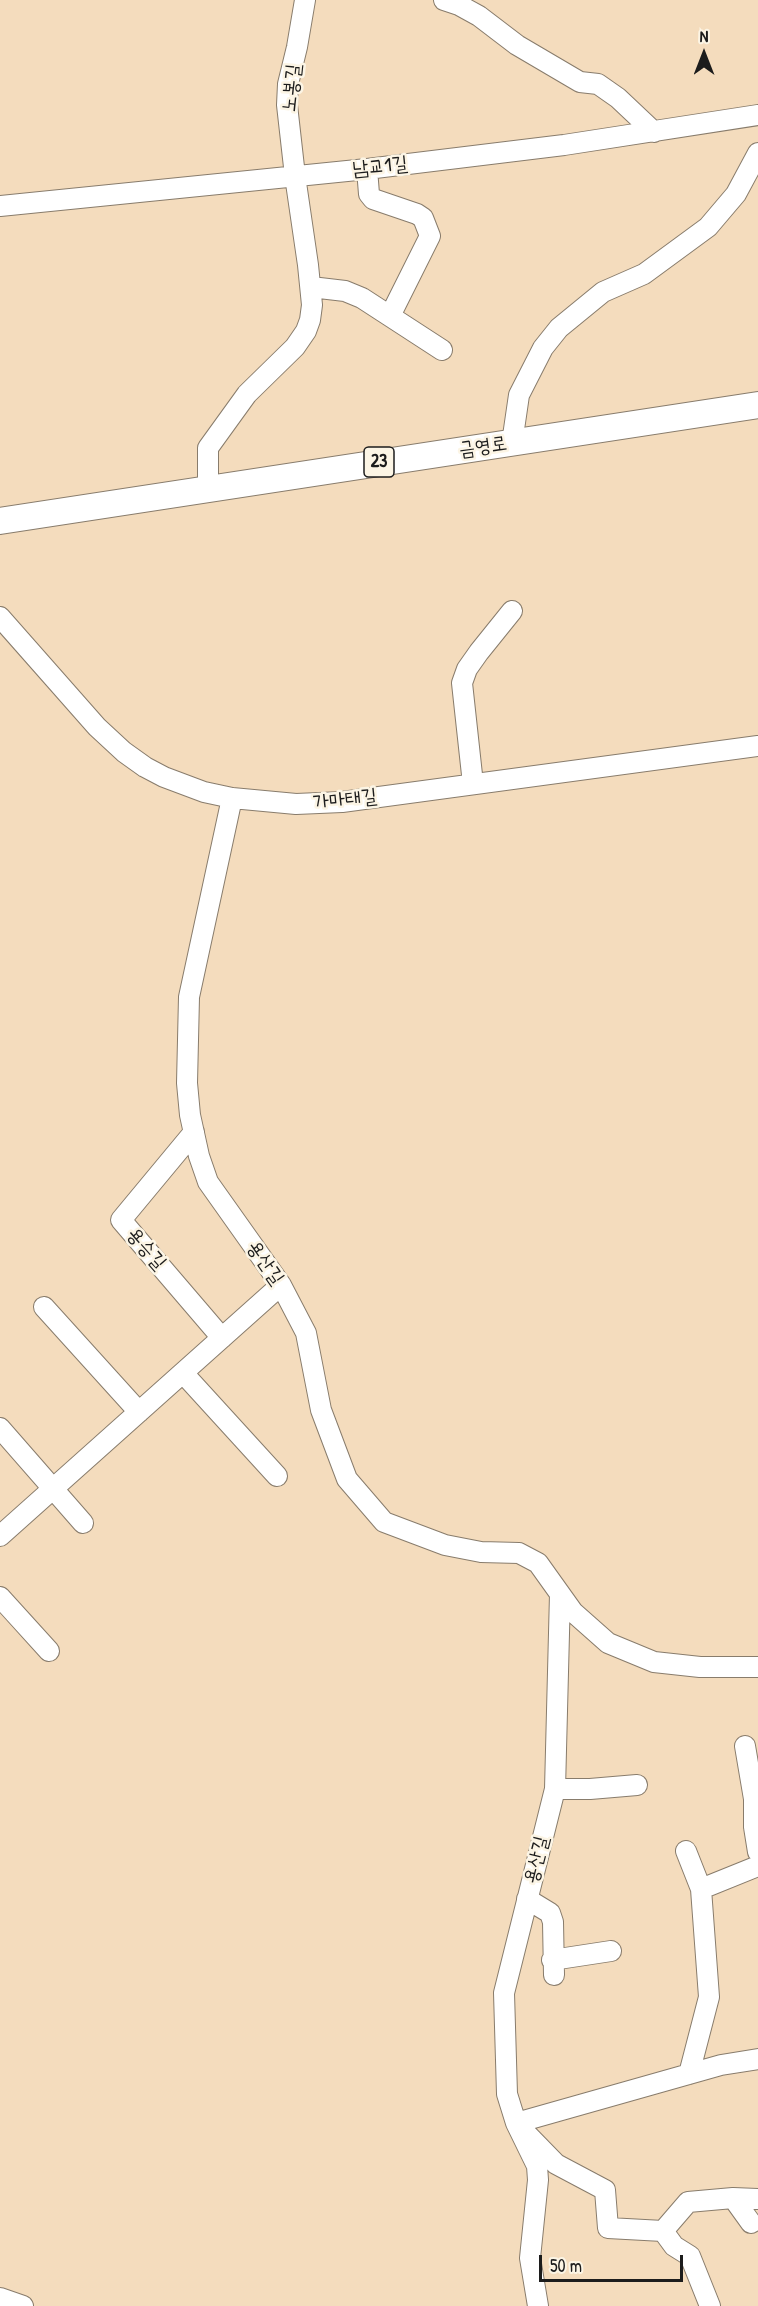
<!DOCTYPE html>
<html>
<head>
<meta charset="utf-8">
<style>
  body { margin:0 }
  #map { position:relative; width:758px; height:2306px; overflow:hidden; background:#f4dcbd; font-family:"Patrick Hand",sans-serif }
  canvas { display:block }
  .north { position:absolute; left:674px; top:24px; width:60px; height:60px; -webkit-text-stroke:4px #fcf5e5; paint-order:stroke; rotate:0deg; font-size:16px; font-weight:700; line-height:24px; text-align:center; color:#1c1c1c }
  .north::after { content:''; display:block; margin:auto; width:21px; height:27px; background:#1c1c1c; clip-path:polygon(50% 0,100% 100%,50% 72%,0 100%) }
  .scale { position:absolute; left:539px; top:2255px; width:144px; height:27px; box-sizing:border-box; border:3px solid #1c1c1c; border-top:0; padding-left:8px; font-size:18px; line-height:21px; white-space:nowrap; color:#1c1c1c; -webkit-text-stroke:4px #fcf5e5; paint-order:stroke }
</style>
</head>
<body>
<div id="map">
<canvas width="758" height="2306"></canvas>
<div class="north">N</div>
<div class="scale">50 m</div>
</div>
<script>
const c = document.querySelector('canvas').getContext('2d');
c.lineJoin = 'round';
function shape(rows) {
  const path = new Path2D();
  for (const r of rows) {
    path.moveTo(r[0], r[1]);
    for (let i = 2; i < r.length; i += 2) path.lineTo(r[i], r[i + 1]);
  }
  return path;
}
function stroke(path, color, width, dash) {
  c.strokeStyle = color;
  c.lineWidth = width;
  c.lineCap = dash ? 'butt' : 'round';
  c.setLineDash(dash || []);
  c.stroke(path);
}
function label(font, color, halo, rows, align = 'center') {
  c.font = font + ' "Patrick Hand","Poor Story",sans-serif';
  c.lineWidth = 5;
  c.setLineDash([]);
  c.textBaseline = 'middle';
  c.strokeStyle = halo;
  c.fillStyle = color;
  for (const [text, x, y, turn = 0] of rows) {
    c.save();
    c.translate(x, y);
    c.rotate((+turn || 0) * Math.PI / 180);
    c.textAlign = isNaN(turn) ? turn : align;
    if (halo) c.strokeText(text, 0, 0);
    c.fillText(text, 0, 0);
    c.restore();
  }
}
const minor = shape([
  [444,0,459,5,479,16,517,45,580,82,598,84,618,98,654,132],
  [367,169,369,194,373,199,417,214,423,218,430,236,390,316],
  [0,206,367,169,564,145,758,115],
  [311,287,345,291,362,298,442,350],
  [512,443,519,395,543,348,559,328,603,292,644,274,708,227,736,194,758,153],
  [208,488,208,448,247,394,295,347,306,331,310,320,312,305,308,265,295,176,287,105,288,84,297,47,305,0],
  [0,617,97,727,124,752,145,767,164,777,204,792,232,798,296,804,342,802,758,746],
  [473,784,462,683,467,669,479,652,512,611],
  [232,798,189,997,187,1083,190,1115,199,1156,208,1182,281,1285,306,1333,321,1410,347,1479,384,1522,445,1545,481,1552,519,1553,538,1563,573,1612,608,1643,654,1662,700,1667,758,1667],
  [194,1132,121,1220,222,1338],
  [44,1307,139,1412],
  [183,1373,277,1476],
  [0,1428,83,1523],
  [0,1536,281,1285],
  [560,1594,555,1789,504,1993,507,2094,516,2123,556,2164,605,2190,608,2228,663,2231,688,2202,733,2198],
  [0,1597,49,1651],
  [745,1746,754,1799,754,1827],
  [555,1789,590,1789,637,1785],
  [758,1827,754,1827,758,1852],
  [686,1851,701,1889,709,1997,689,2074],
  [701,1889,758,1866],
  [527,1899,550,1913,553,1922,554,1975],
  [552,1960,611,1951],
  [751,2223,733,2198,758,2199],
  [663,2231,674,2246,690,2256,710,2306],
  [0,2298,23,2306],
  [538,2306,530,2258,538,2180,537,2166,516,2123,721,2065,758,2059]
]);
const major = shape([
  [0,521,758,405]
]);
stroke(minor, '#887c6c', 22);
stroke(major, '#887c6c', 28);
stroke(minor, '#fff', 20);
stroke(major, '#fff', 26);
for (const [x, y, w] of [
  [379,462,30]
]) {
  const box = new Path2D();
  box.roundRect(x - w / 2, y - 15, w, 30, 4.5);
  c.fillStyle = '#fcf5e5';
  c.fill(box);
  stroke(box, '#1c1c1c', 1.5);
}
label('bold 18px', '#1c1c1c', null, [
  ["23",379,462]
]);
label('20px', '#1c1c1c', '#fcf5e5', [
  ["노봉길",292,88,-84],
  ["남교1길",380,167,-6],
  ["금영로",483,447,-8],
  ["가마태길",345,800,-6],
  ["용승길",146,1249,49],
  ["용산길",265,1263,55],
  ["용산길",537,1860,-76]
]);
</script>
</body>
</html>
